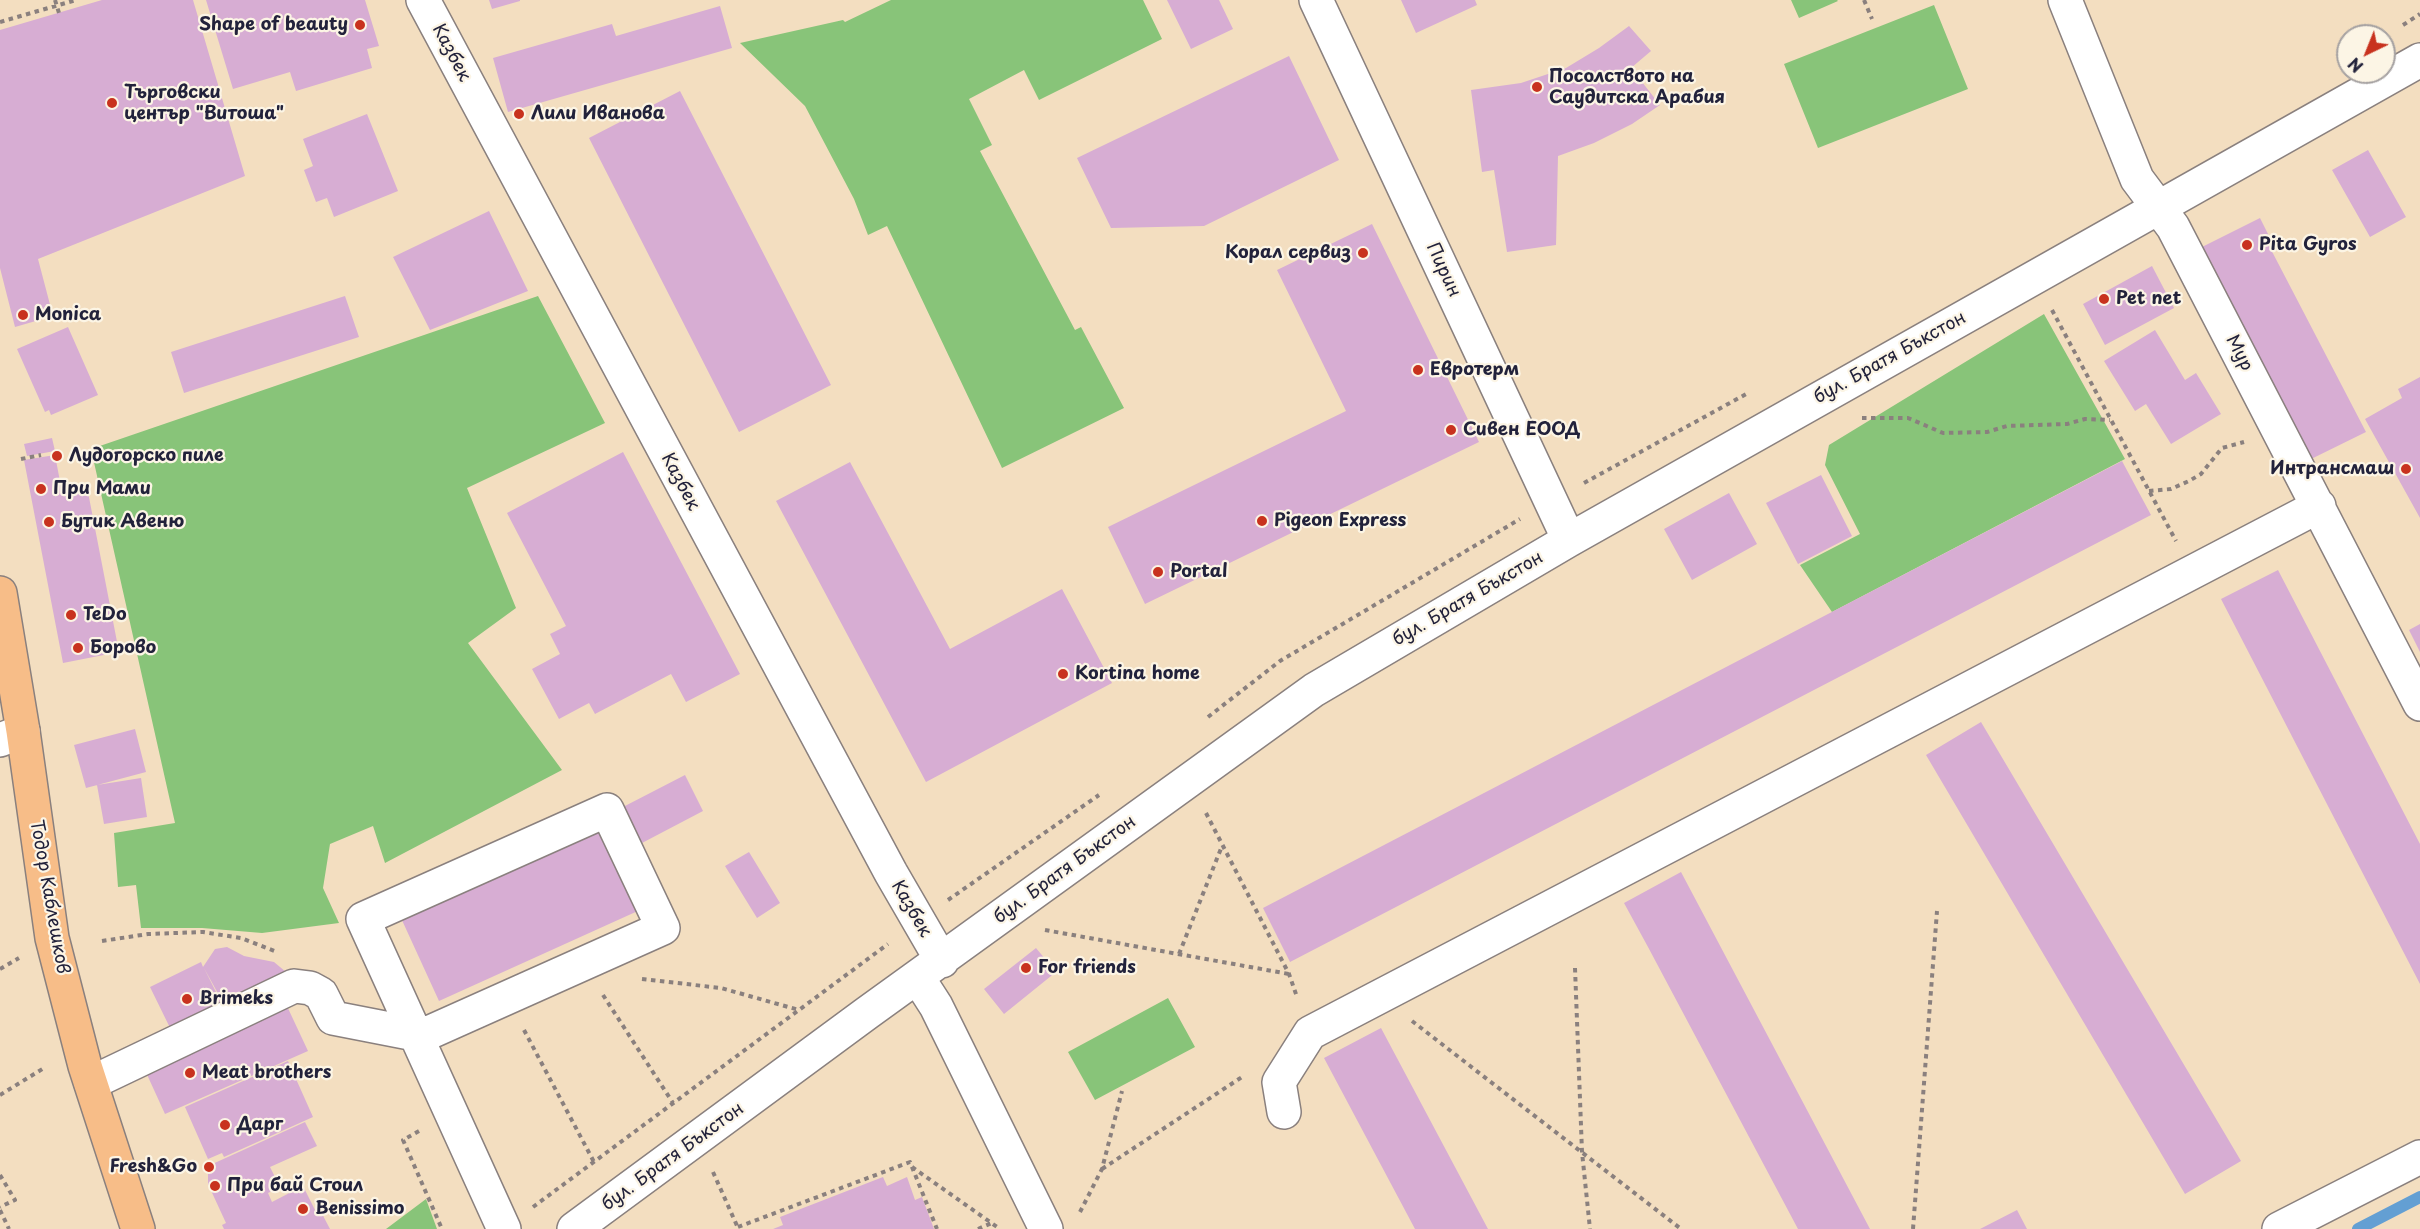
<!DOCTYPE html>
<html>
<head>
<meta charset="utf-8">
<style>
  body { margin:0 }
  #map { position:relative; width:2420px; height:1229px; overflow:hidden; background:#f3dec0; font-family:"Playpen Sans",sans-serif }
  canvas { display:block }
  .north { position:absolute; left:2336px; top:24px; width:60px; height:60px; box-sizing:border-box; background:#fcf5e5; border:2px solid #a5a1a1; border-radius:50%; rotate:223deg; font-size:16px; font-weight:700; line-height:24px; text-align:center; color:#22223b }
  .north::after { content:''; display:block; margin:auto; width:21px; height:27px; background:#c8321e; clip-path:polygon(50% 0,100% 100%,50% 72%,0 100%) }
</style>
</head>
<body>
<div id="map">
<canvas width="2420" height="1229"></canvas>
<div class="north">N</div>
</div>
<script>
const c = document.querySelector('canvas').getContext('2d');
c.lineJoin = 'round';
function fill(path, color) {
  c.fillStyle = color;
  c.fill(path, 'evenodd');
}
function shape(rows) {
  const path = new Path2D();
  for (const r of rows) {
    path.moveTo(r[0], r[1]);
    for (let i = 2; i < r.length; i += 2) path.lineTo(r[i], r[i + 1]);
  }
  return path;
}
function stroke(path, color, width, dash) {
  c.strokeStyle = color;
  c.lineWidth = width;
  c.lineCap = dash ? 'butt' : 'round';
  c.setLineDash(dash || []);
  c.stroke(path);
}
function label(font, color, halo, rows, align = 'center') {
  c.font = font + ' "Playpen Sans",sans-serif';
  c.lineWidth = 4.5;
  c.setLineDash([]);
  c.textBaseline = 'middle';
  c.strokeStyle = halo;
  c.fillStyle = color;
  for (const [text, x, y, turn = 0] of rows) {
    c.save();
    c.translate(x, y);
    c.rotate((+turn || 0) * Math.PI / 180);
    c.textAlign = isNaN(turn) ? turn : align;
    if (halo) c.strokeText(text, 0, 0);
    c.fillText(text, 0, 0);
    c.restore();
  }
}
fill(shape([
  [891,0,1143,0,1162,39,1039,100,1024,70,969,99,992,145,980,151,1075,330,1081,327,1124,408,1002,468,887,226,868,235,854,199,805,106,740,43,843,20,845,22],
  [1791,0,1837,0,1838,1,1799,18],
  [1934,5,1968,89,1818,148,1784,64],
  [538,296,605,423,467,488,516,608,468,643,562,770,385,863,373,826,330,844,323,888,339,923,262,933,202,928,141,928,136,885,118,887,114,833,175,823,91,449],
  [2044,314,2125,459,1832,612,1800,565,1860,534,1825,465,1829,445],
  [1168,998,1195,1047,1095,1100,1068,1052],
  [426,1199,437,1229,386,1229]
]), '#88c479');
stroke(shape([
  [2358,1229,2420,1197]
]), '#639fd3', 12);
fill(shape([
  [102,0,193,0,245,176,38,259,53,316,15,327,0,268,0,30],
  [206,0,365,0,379,46,367,49,372,68,296,91,290,72,233,89],
  [489,0,520,0,520,1,492,9],
  [1167,0,1219,0,1233,29,1191,49],
  [1401,0,1475,0,1477,5,1416,33],
  [720,6,732,48,508,112,493,58,612,24,616,36],
  [1629,26,1651,51,1631,68,1660,105,1632,124,1594,143,1558,156,1556,245,1507,252,1494,170,1482,172,1471,90,1521,83,1566,68,1599,48],
  [1289,56,1339,160,1204,226,1111,228,1077,158],
  [680,91,831,385,739,432,589,138],
  [367,114,398,191,334,217,327,198,316,202,304,170,313,166,303,139],
  [2368,150,2406,217,2370,237,2332,170],
  [489,211,528,291,430,330,393,257],
  [2260,218,2270,238,2266,240,2366,432,2303,463,2206,270,2212,266,2202,247],
  [1372,224,1479,442,1145,604,1108,527,1346,411,1277,270],
  [2152,266,2174,308,2105,345,2083,304],
  [345,296,359,337,184,393,171,352],
  [68,327,98,395,51,415,49,410,45,412,17,349],
  [2155,330,2185,380,2196,373,2221,414,2171,444,2146,404,2135,411,2104,361],
  [2420,377,2420,518,2365,419,2402,398,2398,389],
  [52,438,55,451,27,456,24,444],
  [623,452,740,674,686,702,671,674,595,714,589,703,559,719,532,669,560,654,550,634,566,626,507,513],
  [55,455,62,492,87,487,119,652,63,663,24,460],
  [2122,461,2151,515,1290,962,1263,908],
  [850,462,950,649,1062,589,1112,683,926,782,776,501],
  [1821,475,1852,536,1798,564,1766,503],
  [1729,493,1757,544,1692,580,1664,529],
  [2278,570,2420,844,2420,984,2221,599],
  [2420,624,2420,652,2409,630],
  [1981,722,2241,1161,2185,1194,1926,755],
  [135,729,146,772,86,788,74,745],
  [685,775,703,811,642,843,623,807],
  [141,778,147,817,104,824,97,785],
  [602,826,640,910,439,1001,401,918],
  [749,852,780,903,757,918,725,866],
  [1681,872,1870,1229,1798,1229,1648,947,1624,903],
  [227,947,244,956,274,962,286,972,227,1010,204,968,226,1012,175,1038,150,987,201,962,203,967,215,949],
  [1036,948,1056,972,1004,1014,984,989],
  [286,1004,308,1051,165,1114,144,1068],
  [1381,1028,1488,1229,1415,1229,1324,1058],
  [288,1061,313,1117,224,1157,222,1153,208,1159,185,1107],
  [305,1122,317,1146,270,1167,280,1187,268,1193,272,1202,303,1186,315,1210,319,1208,330,1229,224,1229,222,1225,226,1223,208,1184,208,1166],
  [883,1177,887,1186,907,1177,915,1200,922,1197,934,1229,773,1229,783,1225,780,1217],
  [2017,1210,2027,1229,1980,1229]
]), '#d7add3');
const minor = shape([
  [423,0,891,873,942,961],
  [1316,0,1569,540],
  [2065,0,2137,179,2173,227,2420,704],
  [0,740,23,731],
  [918,978,936,1006,1046,1229],
  [417,1038,663,928,607,810,363,919,504,1229],
  [91,1083,294,986,310,988,321,994,333,1018,415,1034],
  [1284,1112,1279,1082,1310,1033,2319,506],
  [574,1229,867,1013,1314,690,1569,540,2420,60],
  [2279,1229,2420,1157]
]);
const major = shape([
  [0,593,23,731,52,938,85,1066,138,1229]
]);
stroke(minor, '#8a807e', 36);
stroke(major, '#8a807e', 36);
stroke(shape([
  [55,0,59,13],
  [1864,0,1872,19],
  [0,22,76,0],
  [2403,25,2420,14],
  [2052,310,2176,541],
  [1862,418,1908,418,1943,433,1987,432,2007,426,2067,424,2085,419,2110,420],
  [21,459,41,455],
  [1584,483,1748,393],
  [2149,491,2171,489,2189,481,2201,474,2222,448,2244,442],
  [1208,717,1280,661,1520,519],
  [1206,813,1289,974,1297,997],
  [948,900,1099,795],
  [1045,930,1289,974],
  [102,941,148,934,203,932,241,938,277,952],
  [1179,954,1222,846],
  [1575,968,1582,1152,1590,1229],
  [0,969,19,958],
  [642,979,721,988,799,1010],
  [603,995,673,1103],
  [1412,1021,1681,1229],
  [524,1030,594,1162],
  [0,1095,44,1068],
  [419,1131,403,1140,442,1229],
  [912,1167,1000,1229],
  [1102,1169,1242,1077],
  [713,1172,738,1228],
  [0,1175,15,1200,0,1207],
  [533,1207,888,944],
  [0,1210,9,1229],
  [1080,1212,1102,1169,1122,1091],
  [738,1227,910,1162,937,1229],
  [978,1229,994,1222],
  [1913,1229,1937,911]
]), '#8a807e', 4, [4.5, 4.5]);
stroke(minor, '#fff', 33);
stroke(major, '#f7bd88', 33);
for (const [x, y, r, color] of [
  [360,25,6,"#c8321e"],
  [1537,87,6,"#c8321e"],
  [112,103,6,"#c8321e"],
  [519,114,6,"#c8321e"],
  [2247,245,6,"#c8321e"],
  [1363,253,6,"#c8321e"],
  [2104,299,6,"#c8321e"],
  [23,315,6,"#c8321e"],
  [1418,370,6,"#c8321e"],
  [1451,430,6,"#c8321e"],
  [57,456,6,"#c8321e"],
  [2406,469,6,"#c8321e"],
  [41,489,6,"#c8321e"],
  [1262,521,6,"#c8321e"],
  [49,522,6,"#c8321e"],
  [1158,572,6,"#c8321e"],
  [71,615,6,"#c8321e"],
  [78,648,6,"#c8321e"],
  [1063,674,6,"#c8321e"],
  [1026,968,6,"#c8321e"],
  [187,999,6,"#c8321e"],
  [190,1073,6,"#c8321e"],
  [225,1125,6,"#c8321e"],
  [209,1167,6,"#c8321e"],
  [215,1186,6,"#c8321e"],
  [303,1209,6,"#c8321e"]
]) {
  const dot = new Path2D();
  dot.arc(x, y, r, 0, 2 * Math.PI);
  c.fillStyle = color;
  c.fill(dot);
  stroke(dot, '#fcf5e5', 2);
}
label('bold 18px', '#22223b', '#fcf5e5', [
  ["Shape of beauty",348,25,"right"],
  ["Посолството на",1549,77],
  ["Саудитска Арабия",1549,98],
  ["Търговски",124,93],
  ["център \"Витоша\"",124,114],
  ["Лили Иванова",531,114],
  ["Pita Gyros",2259,245],
  ["Корал сервиз",1351,253,"right"],
  ["Pet net",2116,299],
  ["Monica",35,315],
  ["Евротерм",1430,370],
  ["Сивен ЕООД",1463,430],
  ["Лудогорско пиле",69,456],
  ["Интрансмаш",2394,469,"right"],
  ["При Мами",53,489],
  ["Pigeon Express",1274,521],
  ["Бутик Авеню",61,522],
  ["Portal",1170,572],
  ["TeDo",83,615],
  ["Борово",90,648],
  ["Kortina home",1075,674],
  ["For friends",1038,968],
  ["Brimeks",199,999],
  ["Meat brothers",202,1073],
  ["Дарг",237,1125],
  ["Fresh&Go",197,1167,"right"],
  ["При бай Стоил",227,1186],
  ["Benissimo",315,1209]
], 'left');
label('18px', '#22223b', '#fcf5e5', [
  ["Казбек",451,53,62],
  ["Пирин",1443,270,65],
  ["Мур",2239,353,62],
  ["бул. Братя Бъкстон",1890,358,-29],
  ["Казбек",680,482,62],
  ["бул. Братя Бъкстон",1468,599,-30],
  ["бул. Братя Бъкстон",1065,870,-36],
  ["Тодор Каблешков",49,897,80],
  ["Казбек",911,909,60],
  ["бул. Братя Бъкстон",673,1157,-36]
]);
</script>
</body>
</html>
